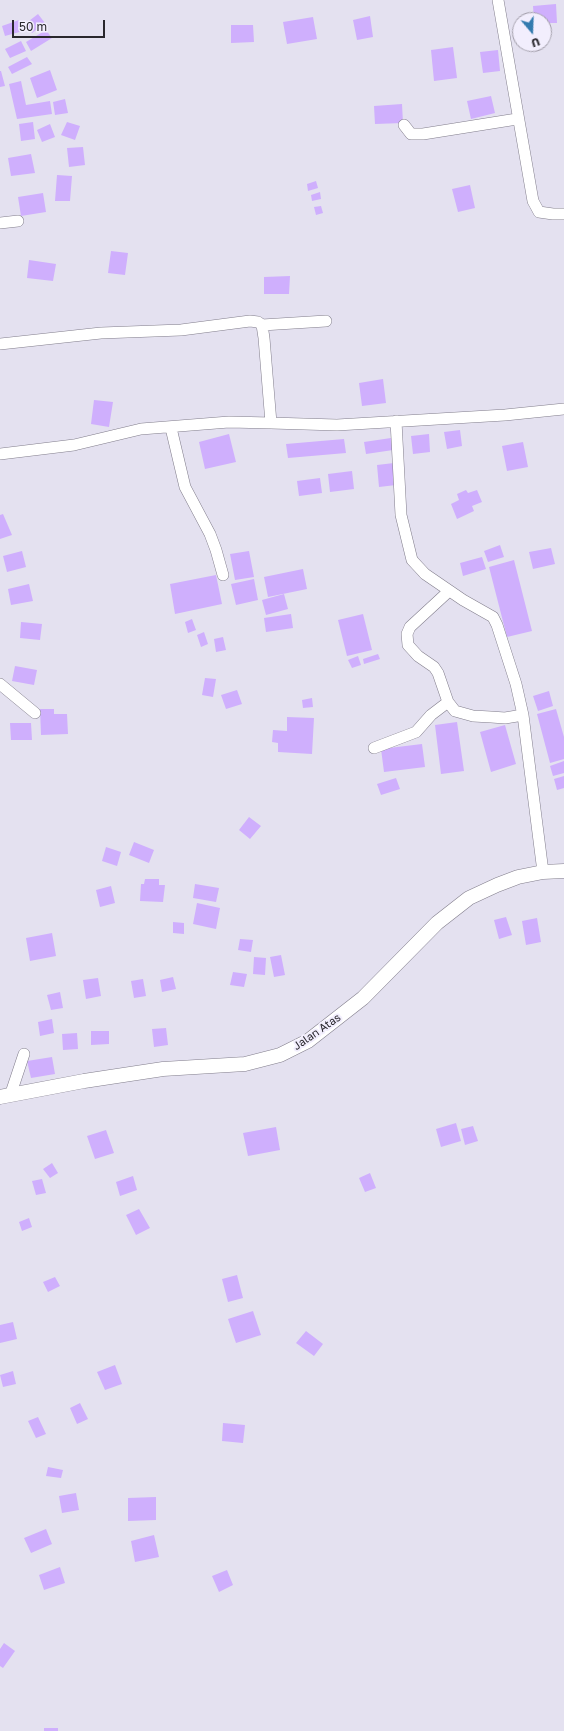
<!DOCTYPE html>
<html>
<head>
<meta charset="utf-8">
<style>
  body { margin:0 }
  #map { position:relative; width:564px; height:1731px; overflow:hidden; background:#e4e1f0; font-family:"Golos Text",sans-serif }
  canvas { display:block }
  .north { position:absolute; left:512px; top:12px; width:40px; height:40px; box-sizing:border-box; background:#f2eefd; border:1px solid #a29eaa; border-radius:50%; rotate:161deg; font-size:11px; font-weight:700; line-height:16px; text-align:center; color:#29272d }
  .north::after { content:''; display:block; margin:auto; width:14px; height:18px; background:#337baf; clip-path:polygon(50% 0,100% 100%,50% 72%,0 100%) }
  .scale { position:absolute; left:12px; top:20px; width:93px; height:18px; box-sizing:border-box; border:2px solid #29272d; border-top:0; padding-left:5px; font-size:12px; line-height:14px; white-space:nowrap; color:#29272d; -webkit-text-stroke:3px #f2eefd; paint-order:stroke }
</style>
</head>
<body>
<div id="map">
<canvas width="564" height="1731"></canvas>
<div class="north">U</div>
<div class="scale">50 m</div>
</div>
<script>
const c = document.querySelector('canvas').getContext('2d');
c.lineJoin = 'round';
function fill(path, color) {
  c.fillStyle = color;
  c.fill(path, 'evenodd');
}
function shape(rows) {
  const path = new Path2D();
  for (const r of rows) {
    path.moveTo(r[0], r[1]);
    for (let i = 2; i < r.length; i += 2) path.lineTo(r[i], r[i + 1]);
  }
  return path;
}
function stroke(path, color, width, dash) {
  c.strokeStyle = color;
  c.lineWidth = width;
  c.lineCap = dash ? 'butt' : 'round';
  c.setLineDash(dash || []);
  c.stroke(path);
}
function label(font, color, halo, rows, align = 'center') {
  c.font = font + ' "Golos Text",sans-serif';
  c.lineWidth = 4;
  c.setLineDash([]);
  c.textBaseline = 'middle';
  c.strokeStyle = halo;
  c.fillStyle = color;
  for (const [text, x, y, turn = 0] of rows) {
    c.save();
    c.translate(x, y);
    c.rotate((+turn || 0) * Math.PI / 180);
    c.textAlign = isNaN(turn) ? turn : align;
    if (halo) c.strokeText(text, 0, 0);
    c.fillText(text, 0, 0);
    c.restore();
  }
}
fill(shape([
  [556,4,557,23,544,23,544,20,534,20,533,6],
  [38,14,45,23,32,33,25,24],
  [370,16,373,37,357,40,353,20],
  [313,17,317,39,287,44,283,22],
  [19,20,23,31,5,36,2,26],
  [231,25,253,25,254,42,231,43],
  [46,30,52,38,31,51,26,42],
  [21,41,26,51,10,58,5,49],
  [453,47,457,78,434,81,431,50],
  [498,50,500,71,483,73,480,52],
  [27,57,32,64,12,74,8,67],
  [50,70,57,90,37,98,30,78],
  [0,71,1,71,5,86,0,87],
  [21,81,26,105,50,101,52,114,17,119,9,84],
  [491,96,495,113,471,119,467,101],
  [65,99,68,113,55,115,53,102],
  [402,104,403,123,375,124,374,106],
  [33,122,35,139,21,141,19,124],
  [67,122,80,126,75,140,61,135],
  [50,124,55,137,42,142,37,130],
  [83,147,85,165,69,167,67,148],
  [31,154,35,173,11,176,8,158],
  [57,175,72,176,70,201,55,201],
  [316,181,318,188,308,191,307,184],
  [470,185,475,208,458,212,452,189],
  [320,192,321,199,312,201,311,195],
  [43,193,46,212,21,216,18,197],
  [321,206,323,213,316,215,314,207],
  [111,251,128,253,125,275,108,273],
  [29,260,56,264,53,281,27,278],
  [290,276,289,294,264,294,264,277],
  [383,379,386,403,362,406,359,383],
  [94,400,113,402,109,427,91,424],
  [460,430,462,446,447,449,444,432],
  [229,434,236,462,205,469,199,442],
  [429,434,430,452,413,454,411,436],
  [391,438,393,450,366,454,364,442],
  [344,439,346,453,288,458,286,444],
  [523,442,528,467,507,471,502,446],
  [394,463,396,485,379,487,377,465],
  [352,471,354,489,330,492,328,474],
  [320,478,322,493,299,496,297,481],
  [466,490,468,493,477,490,482,502,472,506,474,511,457,519,451,504,459,500,457,494],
  [3,514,12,535,0,539,0,515],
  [500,545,504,557,488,562,484,551],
  [551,548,555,564,533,569,529,552],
  [22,551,26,567,7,572,3,556],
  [249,551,254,577,235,580,230,554],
  [482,557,486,569,463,576,460,563],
  [514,560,532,631,507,637,489,567],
  [303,569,307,589,268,597,264,577],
  [216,575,222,604,175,614,170,584],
  [254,579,258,600,236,605,231,584],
  [29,584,33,601,11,605,8,589],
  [284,594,288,609,266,615,262,600],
  [291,614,293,628,266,632,264,618],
  [363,614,372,650,347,656,338,620],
  [192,619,196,630,188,633,185,622],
  [21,622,42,624,40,640,20,638],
  [204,632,208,644,201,647,197,635],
  [223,637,226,650,216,652,214,639],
  [378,654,380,659,364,664,363,659],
  [358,656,361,665,352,668,348,660],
  [15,666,37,670,34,685,12,681],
  [205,678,216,679,213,697,202,695],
  [237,690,242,704,226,709,221,695],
  [549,691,553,706,538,711,533,696],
  [312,698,313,707,303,708,302,700],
  [40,709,54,709,54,714,67,714,68,734,41,735],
  [556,709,564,737,564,759,550,763,537,714],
  [287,717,314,718,312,754,278,752,278,743,272,742,273,730,287,731],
  [457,722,464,771,441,774,435,725],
  [10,723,31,723,32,740,11,740],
  [505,725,516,764,491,772,480,732],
  [422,744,425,767,384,772,381,749],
  [564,761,564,773,553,776,550,766],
  [564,776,564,788,557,790,554,779],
  [396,778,400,789,381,795,377,784],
  [249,817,261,826,250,839,239,830],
  [134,842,154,850,149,863,129,855],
  [106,847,121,852,117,866,102,861],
  [145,879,159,879,159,885,165,885,163,902,140,901,141,884,144,884],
  [195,884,219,888,216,902,193,898],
  [111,886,115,903,100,907,96,890],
  [197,903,220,908,216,929,193,924],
  [506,917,512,935,499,939,494,920],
  [537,918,541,942,526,945,522,921],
  [173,922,184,923,184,934,173,933],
  [52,933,56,956,30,961,26,938],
  [240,939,253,940,251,952,238,950],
  [281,955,285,975,274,977,270,957],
  [254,957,266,958,265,975,253,974],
  [233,972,247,974,244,987,230,985],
  [173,977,176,989,162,992,160,980],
  [98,978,101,996,86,999,83,980],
  [143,979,146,996,134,998,131,981],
  [60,992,63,1008,51,1010,47,995],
  [52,1019,54,1033,40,1036,38,1022],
  [166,1028,168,1045,154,1047,152,1029],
  [91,1031,109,1031,109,1044,91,1045],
  [77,1033,78,1049,63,1050,62,1034],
  [52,1057,55,1074,31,1078,27,1061],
  [456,1123,461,1141,441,1147,436,1129],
  [473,1126,478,1141,465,1145,461,1129],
  [276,1127,280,1150,248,1156,243,1133],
  [106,1130,114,1153,95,1159,87,1136],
  [52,1163,58,1173,50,1178,43,1169],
  [370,1173,376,1188,365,1192,359,1178],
  [133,1176,137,1190,120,1196,116,1182],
  [42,1179,46,1193,36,1195,32,1181],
  [139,1209,150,1228,136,1235,126,1215],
  [29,1218,32,1227,22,1231,19,1222],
  [237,1275,243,1298,228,1302,222,1279],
  [55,1277,60,1286,48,1292,43,1282],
  [253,1311,261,1335,236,1343,228,1319],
  [13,1322,17,1339,0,1343,0,1325],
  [306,1331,323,1344,314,1356,296,1343],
  [115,1365,122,1384,105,1390,97,1372],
  [13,1371,16,1384,3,1387,0,1375],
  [80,1403,88,1419,77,1424,70,1408],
  [38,1417,46,1434,36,1438,28,1421],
  [223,1423,245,1425,243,1443,222,1441],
  [48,1467,63,1470,61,1478,46,1476],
  [76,1493,79,1510,62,1513,59,1496],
  [156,1497,156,1520,128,1521,128,1498],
  [46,1529,52,1544,31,1553,24,1538],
  [154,1535,159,1557,135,1562,131,1541],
  [60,1567,65,1583,44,1590,39,1575],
  [227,1570,233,1585,219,1592,212,1576],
  [4,1643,15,1651,3,1668,0,1666,0,1649],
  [44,1728,58,1728,58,1731,44,1731]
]), '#cfaffd');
const minor = shape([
  [498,0,533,201,539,212,553,214,564,214],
  [404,125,411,134,423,134,517,119],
  [0,223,18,221],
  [262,325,326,321],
  [0,344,101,333,181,330,250,321,258,322,262,325,264,338,271,423,229,422,141,429,74,445,0,454],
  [396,421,401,515,412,560,425,574,463,600,493,617,497,625,516,684,523,715,543,872],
  [271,423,337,425,505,415,564,409],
  [171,428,185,487,210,534,216,550,223,575],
  [449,591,410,627,407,634,408,645,418,656,434,667,438,673,448,702,455,711,473,716,491,717,505,718,523,715],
  [0,684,35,713],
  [374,748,416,732,431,715,448,702],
  [10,1096,24,1054]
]);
const tertiary = shape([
  [0,1097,84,1081,163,1069,245,1064,280,1055,308,1041,363,998,437,923,469,898,497,885,518,877,543,872,564,871]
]);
stroke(minor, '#817d8b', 12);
stroke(tertiary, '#817d8b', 15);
stroke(minor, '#fff', 11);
stroke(tertiary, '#fff', 14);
label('11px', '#29272d', '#f2eefd', [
  ["Jalan Atas",317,1032,-35]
]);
</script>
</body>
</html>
